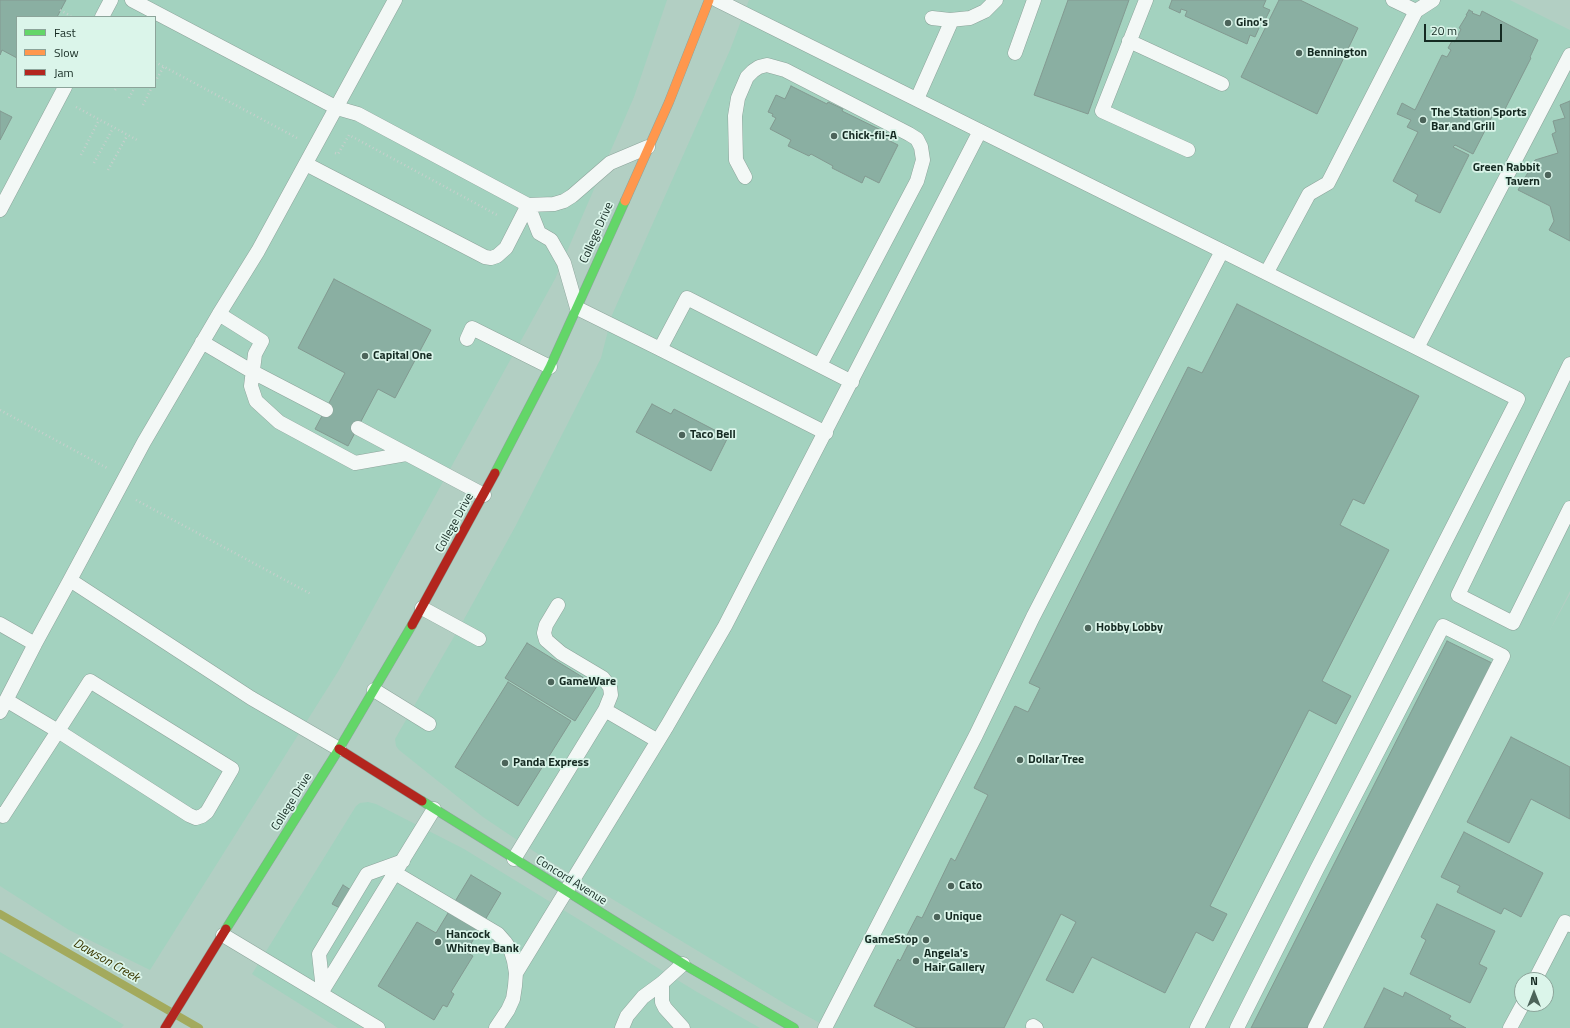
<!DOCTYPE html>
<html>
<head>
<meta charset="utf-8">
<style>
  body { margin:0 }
  #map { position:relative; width:1570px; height:1028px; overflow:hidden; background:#b2cfc3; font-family:"Titillium Web",sans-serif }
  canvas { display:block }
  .legend { position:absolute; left:16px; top:16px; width:140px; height:72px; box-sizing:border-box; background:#dbf5ea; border:1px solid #8ca49a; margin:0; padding:5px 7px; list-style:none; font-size:12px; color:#152a22 }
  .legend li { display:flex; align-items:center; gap:8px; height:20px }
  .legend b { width:20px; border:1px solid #8ca49a }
  .north { position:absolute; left:1514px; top:972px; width:40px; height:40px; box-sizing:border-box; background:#dbf5ea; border:1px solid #8ca49a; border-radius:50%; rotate:0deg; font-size:11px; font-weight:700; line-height:16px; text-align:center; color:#152a22 }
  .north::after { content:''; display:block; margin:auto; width:14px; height:18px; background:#4c645a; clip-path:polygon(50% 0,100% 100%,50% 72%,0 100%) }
  .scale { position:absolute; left:1424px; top:24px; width:78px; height:18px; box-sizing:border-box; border:2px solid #152a22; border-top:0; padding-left:5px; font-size:12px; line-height:14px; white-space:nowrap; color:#152a22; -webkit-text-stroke:3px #dbf5ea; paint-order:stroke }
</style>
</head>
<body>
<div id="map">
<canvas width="1570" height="1028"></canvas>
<ul class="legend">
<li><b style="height:5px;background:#63d668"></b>Fast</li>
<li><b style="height:5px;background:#ff974d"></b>Slow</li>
<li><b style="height:5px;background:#b3261e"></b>Jam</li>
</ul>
<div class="north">N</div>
<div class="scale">20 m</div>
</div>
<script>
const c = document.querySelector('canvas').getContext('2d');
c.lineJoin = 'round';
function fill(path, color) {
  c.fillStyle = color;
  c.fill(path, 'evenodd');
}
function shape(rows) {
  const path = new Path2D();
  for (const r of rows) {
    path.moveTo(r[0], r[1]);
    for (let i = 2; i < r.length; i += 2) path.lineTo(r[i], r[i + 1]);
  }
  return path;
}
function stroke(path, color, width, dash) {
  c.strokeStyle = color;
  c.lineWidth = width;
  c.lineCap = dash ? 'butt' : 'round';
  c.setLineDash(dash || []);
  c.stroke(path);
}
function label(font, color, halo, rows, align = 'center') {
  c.font = font + ' "Titillium Web",sans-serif';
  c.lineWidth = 3.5;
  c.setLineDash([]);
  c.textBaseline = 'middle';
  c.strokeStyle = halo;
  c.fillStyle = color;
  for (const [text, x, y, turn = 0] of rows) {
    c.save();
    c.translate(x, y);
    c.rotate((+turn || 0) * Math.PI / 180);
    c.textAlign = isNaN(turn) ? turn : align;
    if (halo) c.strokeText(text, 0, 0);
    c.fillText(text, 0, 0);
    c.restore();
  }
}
fill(shape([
  [0,0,667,0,634,97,555,279,339,670,150,970,69,930,0,886],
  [17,17,155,17,155,87,17,87],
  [749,0,1510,0,1570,30,1570,591,1549,632,1570,594,1570,1028,829,1028,787,1005,538,854,483,817,399,750,396,746,395,739,463,621,515,527,601,358,612,315,730,50],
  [1522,980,1546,980,1546,1004,1522,1004],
  [368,802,376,804,464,849,697,992,760,1028,338,1028,252,974,356,806,360,803],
  [0,952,124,1025,121,1028,0,1028]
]), '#a3d2bf');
stroke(shape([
  [0,914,199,1028]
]), '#a3aa5d', 8);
const building = shape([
  [0,0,66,0,57,17,17,17,17,58,2,50,0,55,0,0],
  [1068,0,1129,0,1088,114,1034,95,1068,0],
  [1172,0,1266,0,1263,7,1270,10,1263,24,1257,22,1254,27,1259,28,1255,37,1250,35,1247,44,1185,16,1187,11,1181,9,1180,13,1169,8,1172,0],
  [1279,0,1300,0,1358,28,1317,114,1241,77,1279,0],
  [1469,10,1473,12,1472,13,1480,16,1482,11,1538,40,1530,57,1531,58,1504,111,1497,107,1473,154,1455,145,1453,147,1469,155,1440,213,1415,201,1418,195,1393,181,1418,132,1407,127,1411,120,1397,114,1402,103,1415,110,1442,55,1447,57,1451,50,1448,48,1452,41,1455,42,1461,29,1459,28,1467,15,1466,15,1469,10],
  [791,86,827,104,828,102,843,109,842,111,887,133,884,138,898,145,879,183,865,176,862,183,832,168,833,166,811,154,809,156,788,146,791,140,770,129,776,118,772,116,773,114,768,112,776,95,785,99,791,86],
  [1570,101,1570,241,1549,230,1554,221,1550,206,1518,190,1535,160,1558,153,1552,134,1556,132,1553,121,1565,118,1560,105,1570,101],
  [0,111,12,117,0,140,0,111],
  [334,279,431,330,395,398,378,389,348,446,315,429,345,373,298,348,334,279],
  [1237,304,1419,396,1364,504,1353,499,1340,525,1389,550,1322,681,1351,696,1336,724,1309,710,1210,906,1227,914,1213,941,1196,932,1165,993,1092,957,1073,993,1046,980,1076,922,1061,914,1004,1028,917,1028,874,1006,898,959,900,961,909,943,908,942,906,944,903,943,917,916,922,918,951,858,955,861,988,795,974,788,1015,706,1028,712,1040,688,1029,683,1188,367,1202,373,1237,304],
  [652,404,671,414,674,409,728,437,711,471,636,432,652,404],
  [1447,641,1492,663,1307,1028,1251,1028,1447,641],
  [527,643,597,686,575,721,505,678,527,643],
  [508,682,571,721,518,806,455,767,508,682],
  [1511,737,1570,767,1570,819,1531,799,1509,843,1467,822,1511,737],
  [1464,832,1543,873,1521,917,1504,908,1501,914,1457,892,1460,886,1441,877,1464,832],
  [471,875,501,893,466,952,473,956,451,992,454,994,447,1007,443,1005,434,1020,378,986,417,922,436,933,471,875],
  [343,885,354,892,344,910,332,904,343,885],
  [1437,904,1495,931,1479,964,1487,968,1470,1003,1410,974,1426,940,1421,937,1437,904],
  [1384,988,1403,997,1405,992,1451,1016,1449,1019,1466,1028,1364,1028,1384,988]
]);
fill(building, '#8aafa2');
stroke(building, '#839a91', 1);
const lane = shape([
  [132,0,337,108,358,114,528,205,554,204,564,201,572,196,610,163,648,147],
  [1146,0,1102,111,1188,150],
  [1416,11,1433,0],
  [102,17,111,0],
  [932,18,950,20,970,18,985,11,996,0],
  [1129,41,1222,84],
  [1015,53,1034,0],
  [917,99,952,20],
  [306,164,485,257,491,258,497,256,506,248,528,205],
  [745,177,736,160,735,116,738,98,747,77,753,71,759,67,767,65,785,70,909,134,917,139,921,147,923,160,917,181,820,365],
  [528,205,539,233,551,240,564,263,577,308,660,349,826,433],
  [0,210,65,87],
  [1222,251,1417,348,1570,55],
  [1267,272,1309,194,1328,183,1416,11,1393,0],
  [219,314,262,341,255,354,251,386,256,401,279,422,355,463,406,454],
  [467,339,472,328,550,367],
  [202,342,253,372,326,410],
  [660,349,687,298,852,382],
  [1570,364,1458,595,1513,623,1570,508],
  [358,428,484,495],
  [70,580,144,442,219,314,258,251,395,0],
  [422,608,479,639],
  [0,624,35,644,70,580,251,698,339,749],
  [374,690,429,724],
  [605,710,658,741],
  [0,712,35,644],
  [0,814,3,816,58,731,90,681,232,769,207,812,202,816,196,818,189,815,58,731,6,700],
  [514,859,605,710,611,695,610,687,603,678,561,653,546,640,544,633,546,625,558,605],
  [395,873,498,934,505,942,511,951,514,961,516,973,515,986,513,999,508,1010,496,1028],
  [223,935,378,1028],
  [516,973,667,726,725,626,980,131,717,0],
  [1535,980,1565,922,1570,925],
  [662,983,662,1002,665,1008,683,1028],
  [323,990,319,954,367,874,403,861],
  [321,993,434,809],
  [1033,1026,1036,1028],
  [622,1028,627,1016,643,997,662,983,683,964],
  [825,1028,976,735,1033,617,1222,251,980,131],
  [1197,1028,1518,399,1417,348],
  [1237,1028,1317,869,1443,626,1503,656,1315,1028],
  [1510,1028,1523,1004]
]);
const fast = shape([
  [495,473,550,367,625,201],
  [422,801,690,968,794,1028],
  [226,929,339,749,412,625]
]);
const slow = shape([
  [625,201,669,102,709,0]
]);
const jam = shape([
  [412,625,495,473],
  [339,749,422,801],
  [165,1028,226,929]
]);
stroke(lane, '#8da49b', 15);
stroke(fast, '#8da49b', 10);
stroke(slow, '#8da49b', 10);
stroke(jam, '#8da49b', 10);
stroke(shape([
  [60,10,71,16],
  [155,62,297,138],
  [155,82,164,66],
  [115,90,117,87],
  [129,98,135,87],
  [143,105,152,87],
  [76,107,139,141],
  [335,153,338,154,349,135,499,216],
  [81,155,99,120],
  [94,163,113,128],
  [108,170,127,136],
  [0,410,107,468],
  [136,500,311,594]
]), '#c6d0cc', 2.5, [1, 3]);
stroke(lane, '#f3f8f6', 14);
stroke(fast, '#63d668', 9);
stroke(slow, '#ff974d', 9);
stroke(jam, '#b3261e', 9);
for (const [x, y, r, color] of [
  [1228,23,4,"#4c645a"],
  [1299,53,4,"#4c645a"],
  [1423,120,4,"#4c645a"],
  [834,136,4,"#4c645a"],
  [1548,175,4,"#4c645a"],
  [365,356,4,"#4c645a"],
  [682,435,4,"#4c645a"],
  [1088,628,4,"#4c645a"],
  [551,682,4,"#4c645a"],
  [1020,760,4,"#4c645a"],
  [505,763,4,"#4c645a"],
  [951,886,4,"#4c645a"],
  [937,917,4,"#4c645a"],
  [926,940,4,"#4c645a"],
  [438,942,4,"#4c645a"],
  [916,961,4,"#4c645a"]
]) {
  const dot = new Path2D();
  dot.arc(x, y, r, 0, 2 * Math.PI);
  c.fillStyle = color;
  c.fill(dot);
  stroke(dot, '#dbf5ea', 1.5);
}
label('bold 12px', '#152a22', '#dbf5ea', [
  ["Gino's",1236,23],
  ["Bennington",1307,53],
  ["The Station Sports",1431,113],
  ["Bar and Grill",1431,127],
  ["Chick-fil-A",842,136],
  ["Green Rabbit",1540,168,"right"],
  ["Tavern",1540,182,"right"],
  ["Capital One",373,356],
  ["Taco Bell",690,435],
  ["Hobby Lobby",1096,628],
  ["GameWare",559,682],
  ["Dollar Tree",1028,760],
  ["Panda Express",513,763],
  ["Cato",959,886],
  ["Unique",945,917],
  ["Hancock",446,935],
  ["Whitney Bank",446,949],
  ["GameStop",918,940,"right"],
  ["Angela's",924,954],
  ["Hair Gallery",924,968]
], 'left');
label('12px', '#152a22', '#dbf5ea', [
  ["College Drive",597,233,-66],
  ["College Drive",455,523,-61],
  ["College Drive",292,802,-58],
  ["Concord Avenue",571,881,32]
]);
label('italic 13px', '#3a3800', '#dbf5ea', [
  ["Dawson Creek",106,961,30]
]);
</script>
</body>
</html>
